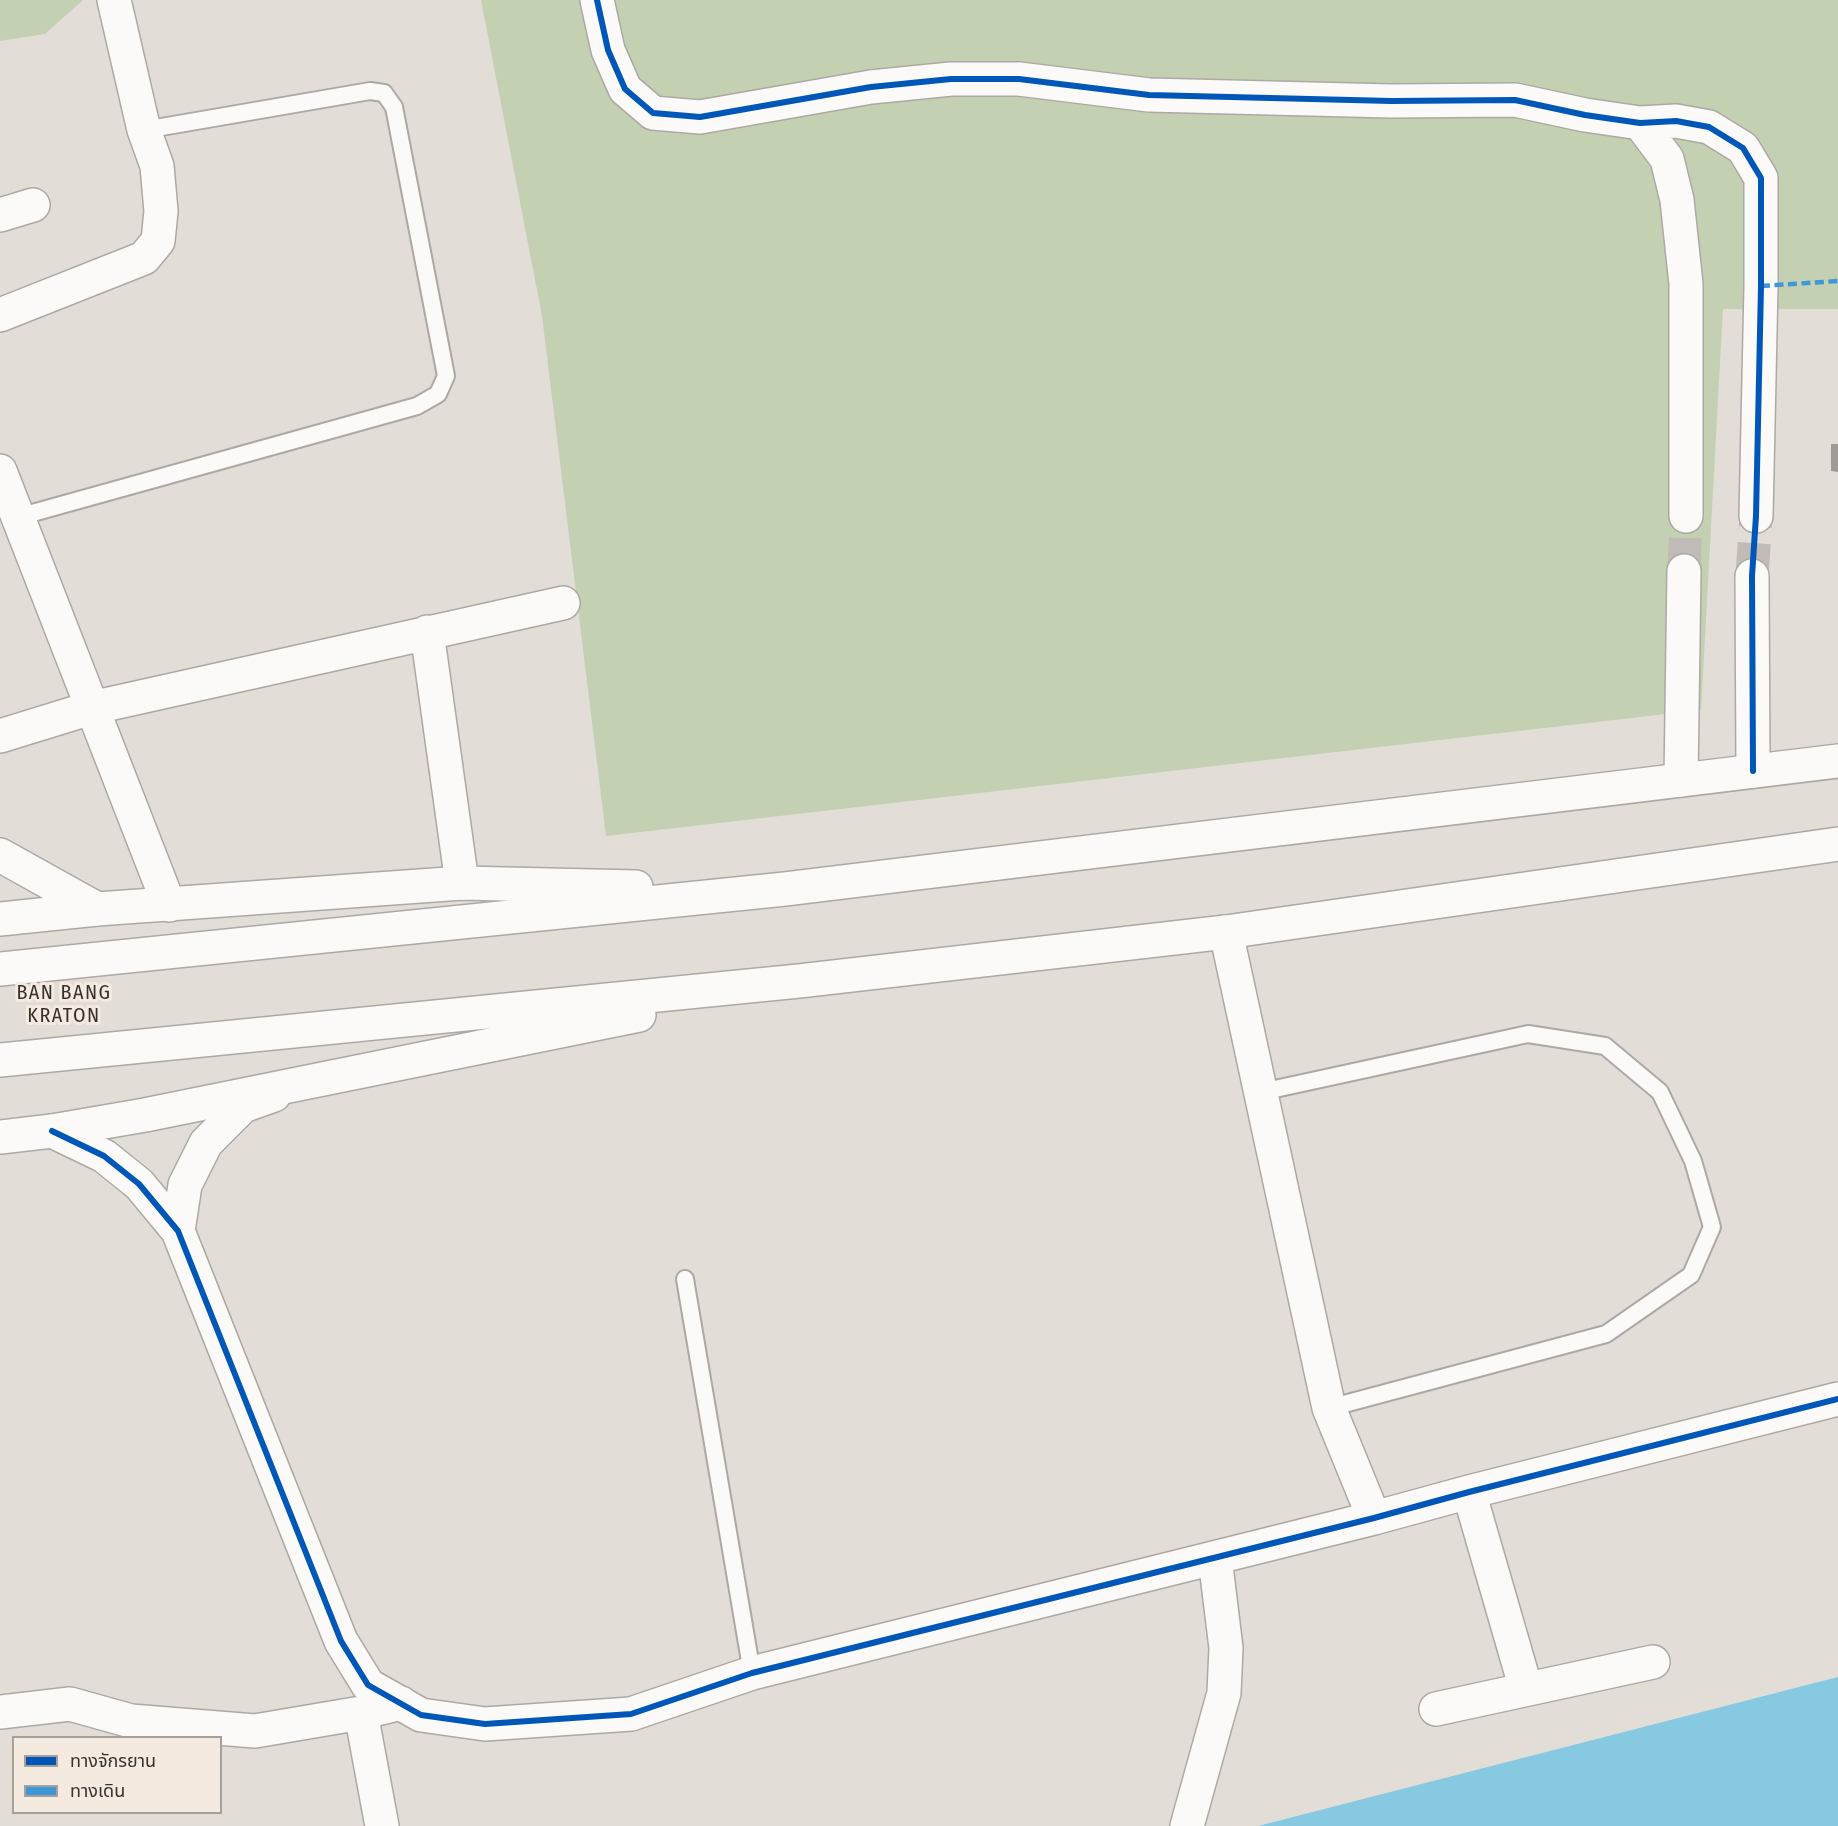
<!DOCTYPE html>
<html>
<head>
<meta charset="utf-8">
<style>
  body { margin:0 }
  #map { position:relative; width:1838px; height:1826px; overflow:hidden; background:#e3ddd8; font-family:"Fira Sans Condensed","Noto Sans Thai",sans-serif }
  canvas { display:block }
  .legend { position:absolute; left:12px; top:1736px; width:210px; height:78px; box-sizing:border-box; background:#f5eae0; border:2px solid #a8a098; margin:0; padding:8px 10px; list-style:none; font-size:18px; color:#35312d }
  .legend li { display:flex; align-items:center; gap:12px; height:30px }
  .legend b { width:30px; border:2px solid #a8a098 }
</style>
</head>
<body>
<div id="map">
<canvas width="1838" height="1826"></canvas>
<ul class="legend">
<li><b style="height:8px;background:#0057b8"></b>ทางจักรยาน</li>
<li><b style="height:8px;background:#3e97d7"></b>ทางเดิน</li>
</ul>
</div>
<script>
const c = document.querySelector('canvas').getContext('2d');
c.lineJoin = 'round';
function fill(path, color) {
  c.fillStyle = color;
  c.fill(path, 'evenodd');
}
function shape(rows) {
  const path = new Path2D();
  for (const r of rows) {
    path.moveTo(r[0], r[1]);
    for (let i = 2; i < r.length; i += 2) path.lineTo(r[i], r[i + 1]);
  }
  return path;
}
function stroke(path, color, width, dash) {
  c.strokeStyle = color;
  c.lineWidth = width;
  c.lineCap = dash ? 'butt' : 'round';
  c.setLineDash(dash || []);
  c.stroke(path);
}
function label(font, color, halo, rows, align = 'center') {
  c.font = font + ' "Fira Sans Condensed",sans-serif';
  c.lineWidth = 6;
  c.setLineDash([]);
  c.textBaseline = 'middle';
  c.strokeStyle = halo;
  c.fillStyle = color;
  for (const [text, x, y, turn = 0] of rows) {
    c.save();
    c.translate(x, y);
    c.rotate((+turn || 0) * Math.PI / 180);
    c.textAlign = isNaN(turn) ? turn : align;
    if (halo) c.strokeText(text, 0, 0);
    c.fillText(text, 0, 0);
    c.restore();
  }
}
fill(shape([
  [0,0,83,0,45,34,0,41],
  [481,0,1838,0,1838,309,1723,309,1701,710,606,836,542,316]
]), '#c3d1b2');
fill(shape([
  [1838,1677,1838,1826,1258,1826]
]), '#86c9e0');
fill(shape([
  [1831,444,1838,444,1838,472,1831,471]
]), '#9f9a97');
stroke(shape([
  [1684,571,1686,516],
  [1752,576,1756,516]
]), '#c0bbb6', 33, [33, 16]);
const service = shape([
  [18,517,417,406,438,394,446,376,394,107,384,93,370,91,144,130],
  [1261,1092,1528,1034,1605,1046,1660,1092,1693,1161,1712,1227,1691,1275,1606,1334,1329,1408],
  [685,1279,752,1673]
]);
const minor = shape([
  [597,0,608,50,625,89,653,113,700,117,871,87,951,79,1019,79,1149,95,1391,101,1515,100,1585,115,1640,123,1676,121,1709,127,1743,148,1761,178,1761,286,1756,516],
  [1640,123,1667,159,1677,200,1686,284,1686,516],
  [0,215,33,205],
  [0,315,144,258,158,241,161,211,157,166,144,130,114,0],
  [0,471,169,905],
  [1752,576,1753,771],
  [427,632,462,883],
  [0,736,91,708,563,603],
  [1681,780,1684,571],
  [0,855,97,909],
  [1226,932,1329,1408,1374,1518],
  [52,1131,104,1156,139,1184,178,1231,341,1641,368,1685,421,1715,485,1724,631,1714,752,1673,1374,1518,1469,1492,1838,1399],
  [178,1231,185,1185,206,1143,243,1106,274,1095],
  [1469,1492,1526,1689],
  [1436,1709,1653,1662],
  [0,1712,70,1704,131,1721,255,1731,361,1713,401,1703],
  [361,1713,382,1826],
  [1187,1826,1224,1693,1226,1648,1215,1558]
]);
const primary = shape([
  [0,919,97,909,462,883,636,887],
  [0,969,785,889,1838,761],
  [0,1060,799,981,1226,932,1838,844],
  [0,1137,52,1131,145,1115,639,1015]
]);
stroke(service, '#ada8a4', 20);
stroke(minor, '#ada8a4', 36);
stroke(primary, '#ada8a4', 36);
stroke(service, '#fbfaf9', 16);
stroke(minor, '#fbfaf9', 33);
stroke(primary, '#fbfaf9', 33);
stroke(shape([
  [1761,286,1838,281]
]), '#3e97d7', 4.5, [9, 4.5]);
stroke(shape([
  [597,0,608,50,625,89,653,113,700,117,871,87,951,79,1019,79,1149,95,1391,101,1515,100,1585,115,1640,123,1676,121,1709,127,1743,148,1761,178,1761,286,1756,516,1752,576,1753,771],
  [52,1131,104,1156,139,1184,178,1231,341,1641,368,1685,421,1715,485,1724,631,1714,752,1673,1374,1518,1469,1492,1838,1399]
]), '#0057b8', 6);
c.letterSpacing = '1.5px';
label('20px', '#35312d', '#f5eae0', [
  ["BAN BANG",64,993],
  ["KRATON",64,1016]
]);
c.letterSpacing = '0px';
</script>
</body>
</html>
